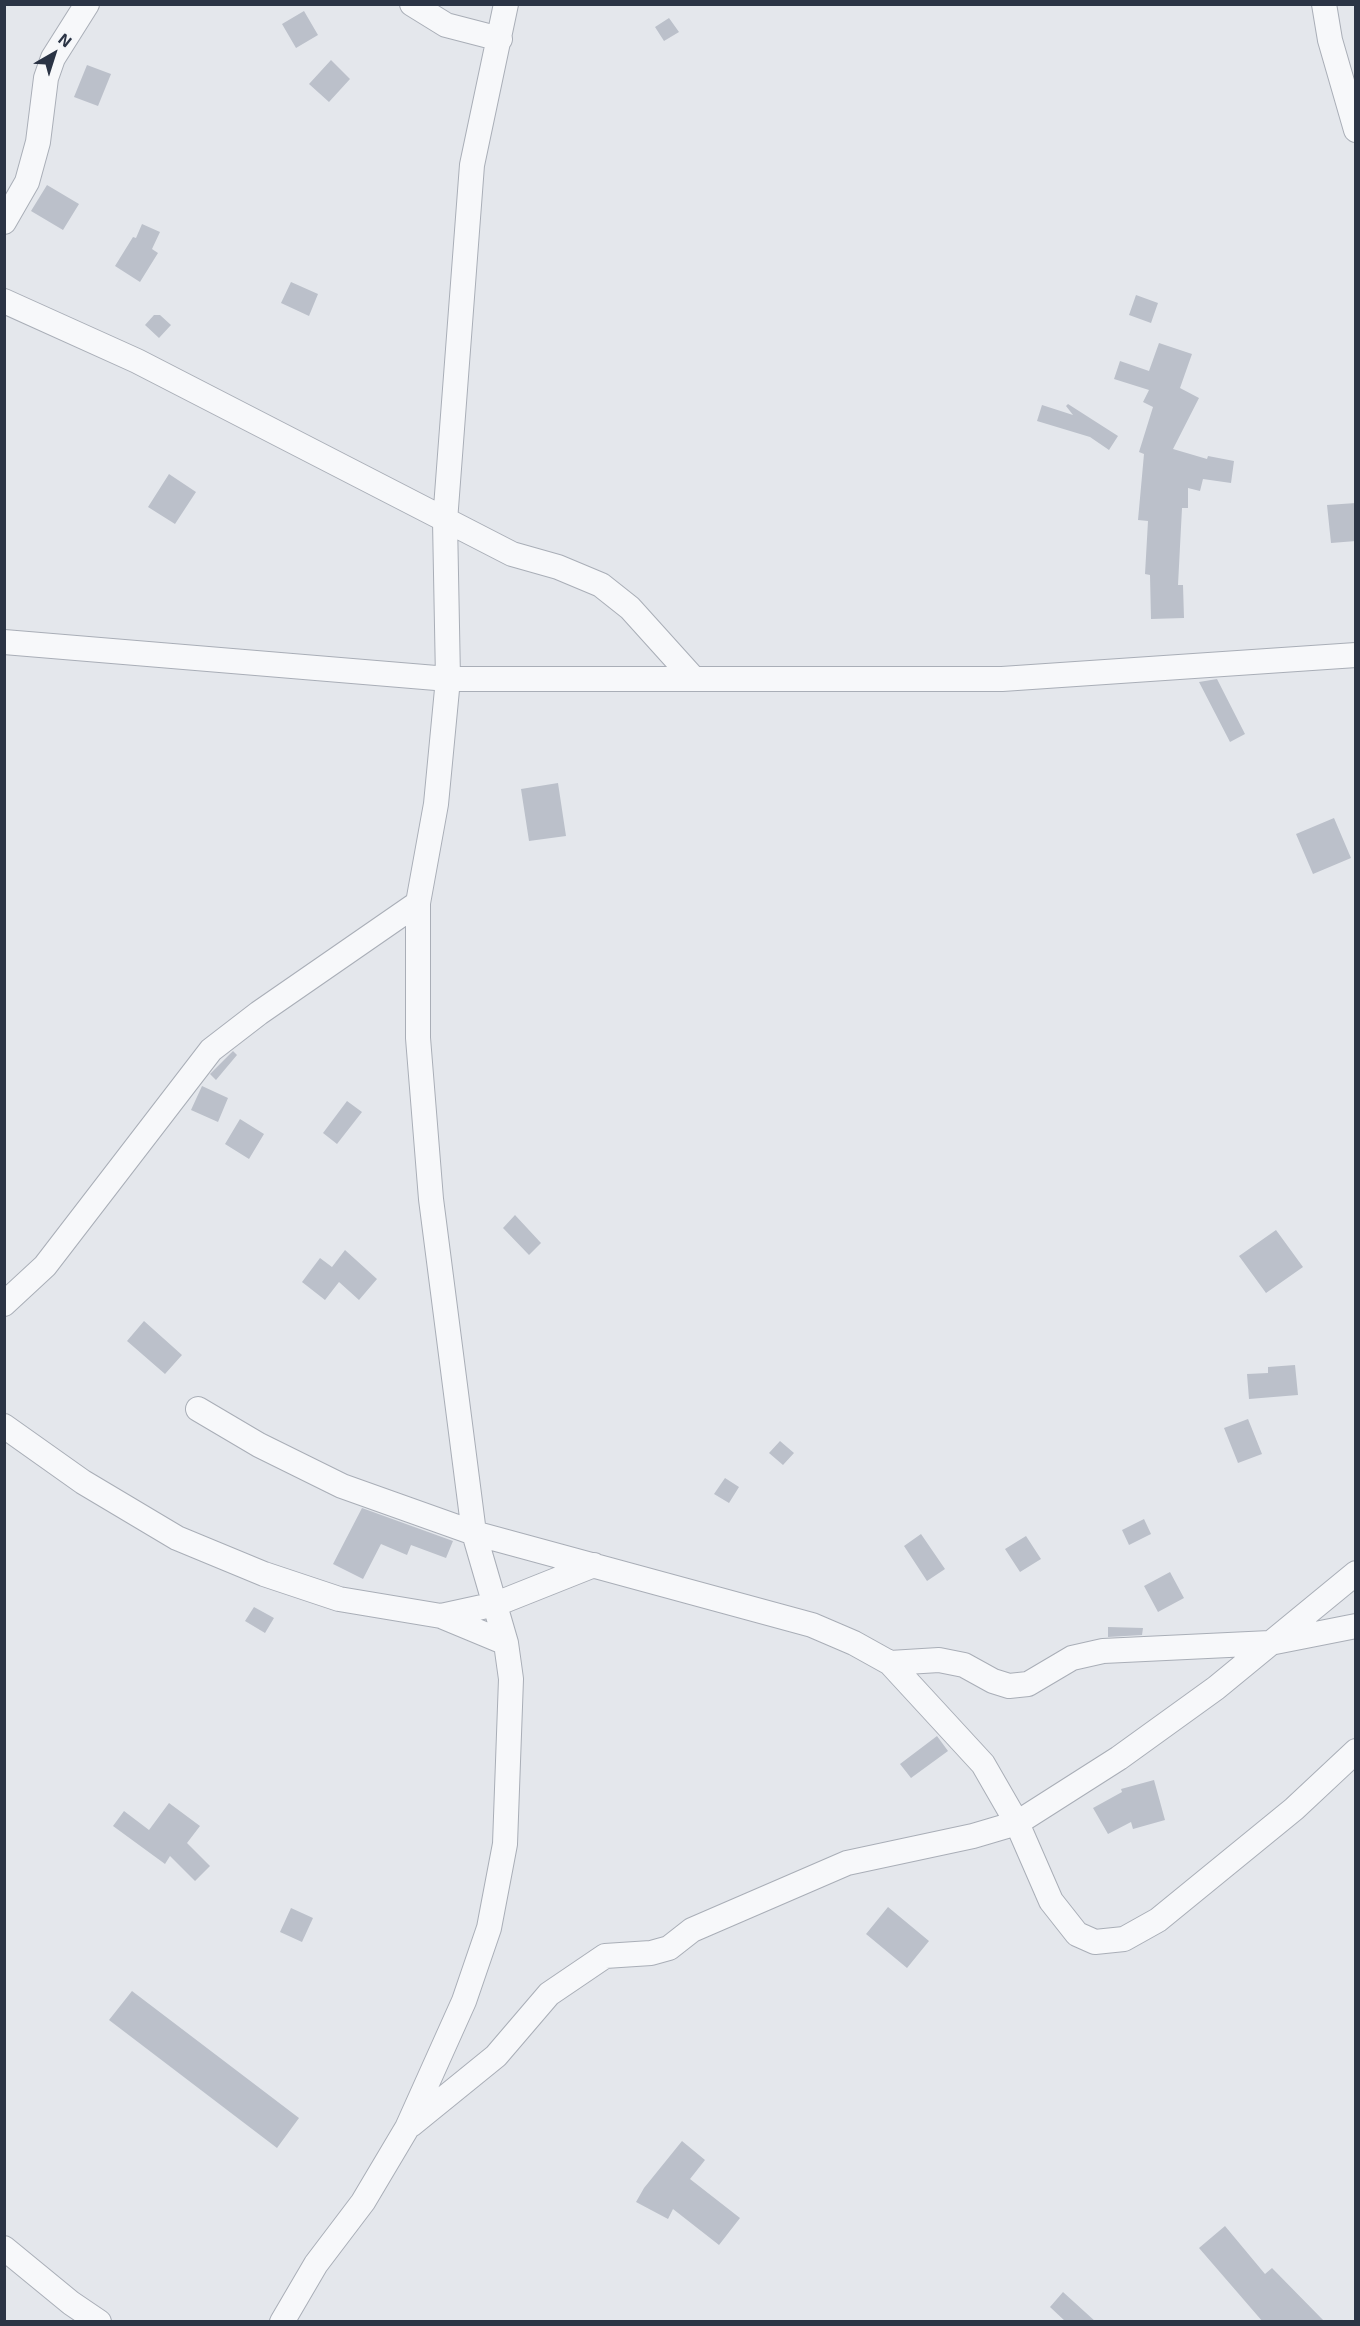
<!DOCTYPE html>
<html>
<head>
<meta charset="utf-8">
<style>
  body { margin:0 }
  #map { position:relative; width:1360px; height:2326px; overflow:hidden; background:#e4e7ec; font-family:"Exo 2",sans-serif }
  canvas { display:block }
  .frame { position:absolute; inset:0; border:6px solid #2b3445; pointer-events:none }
  .north { position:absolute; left:24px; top:24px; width:60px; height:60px; -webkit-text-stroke:4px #f4f6f9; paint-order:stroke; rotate:39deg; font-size:16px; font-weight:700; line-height:24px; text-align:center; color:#2b3445 }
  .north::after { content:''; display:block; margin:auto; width:21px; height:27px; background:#2b3445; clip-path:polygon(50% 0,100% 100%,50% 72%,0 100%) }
</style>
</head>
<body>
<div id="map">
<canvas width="1360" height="2326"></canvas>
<div class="frame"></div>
<div class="north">N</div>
</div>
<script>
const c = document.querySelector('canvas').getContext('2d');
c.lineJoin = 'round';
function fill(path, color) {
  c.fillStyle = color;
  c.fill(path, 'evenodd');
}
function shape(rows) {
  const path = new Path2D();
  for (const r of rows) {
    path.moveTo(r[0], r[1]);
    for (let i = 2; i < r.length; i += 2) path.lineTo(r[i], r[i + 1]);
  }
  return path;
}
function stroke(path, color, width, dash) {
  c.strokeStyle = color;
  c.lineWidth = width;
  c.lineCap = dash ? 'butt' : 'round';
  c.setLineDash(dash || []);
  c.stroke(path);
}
fill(shape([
  [304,11,318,35,296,48,282,24],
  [669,18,679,32,664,41,655,27],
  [331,60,350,79,329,102,309,84],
  [87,65,111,74,98,106,74,97],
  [47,185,79,204,63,230,31,211],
  [142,224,160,232,152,249,158,253,140,282,115,266,133,237,136,238],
  [291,282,318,294,309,316,281,303],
  [1136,295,1158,303,1151,323,1129,315],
  [154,315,160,315,171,325,159,338,145,325],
  [1159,343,1192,354,1180,388,1199,398,1173,449,1207,459,1208,456,1234,461,1231,483,1203,479,1200,491,1188,488,1188,508,1182,508,1178,585,1183,585,1184,618,1151,619,1150,575,1145,574,1148,521,1138,520,1144,454,1139,452,1153,407,1143,402,1149,390,1114,379,1120,361,1149,371],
  [1068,404,1118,436,1109,450,1090,437,1037,421,1042,405,1073,415,1066,406],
  [169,474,196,492,175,524,148,507],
  [1356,503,1356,541,1331,543,1327,505],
  [1217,679,1245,734,1230,742,1199,682],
  [558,783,566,836,529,841,521,789],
  [1334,818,1351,858,1313,874,1296,834],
  [233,1051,237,1055,216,1080,210,1074],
  [202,1086,228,1098,218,1122,191,1110],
  [347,1101,362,1112,337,1144,323,1133],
  [240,1119,264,1134,249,1159,225,1144],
  [515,1215,541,1243,529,1255,503,1228],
  [1276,1230,1303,1267,1266,1293,1239,1256],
  [345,1250,377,1279,359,1300,339,1282,325,1300,302,1282,320,1258,332,1267],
  [144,1321,182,1355,165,1374,127,1341],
  [1295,1365,1298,1395,1249,1399,1247,1374,1268,1373,1268,1367],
  [1248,1419,1262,1454,1238,1463,1224,1428],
  [780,1441,794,1453,783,1465,769,1453],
  [725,1478,739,1487,729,1503,714,1494],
  [362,1508,453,1541,446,1558,411,1545,407,1555,381,1544,363,1579,333,1564],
  [1144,1519,1151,1534,1129,1545,1122,1530],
  [921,1534,945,1569,927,1581,904,1546],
  [1026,1536,1041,1559,1020,1572,1005,1549],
  [1170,1572,1184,1598,1158,1612,1144,1586],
  [254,1607,274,1618,265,1633,245,1621],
  [1108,1627,1143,1628,1142,1635,1108,1637],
  [937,1736,948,1751,911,1778,900,1764],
  [1154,1780,1165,1820,1133,1829,1131,1822,1108,1834,1093,1808,1122,1792,1121,1789],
  [169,1803,200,1826,187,1843,210,1866,195,1881,170,1856,165,1864,113,1826,124,1811,149,1830],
  [888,1907,929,1941,907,1968,866,1934],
  [291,1908,313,1918,302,1942,280,1932],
  [132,1991,299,2118,277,2148,109,2020],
  [682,2141,705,2160,690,2179,740,2218,719,2245,673,2209,668,2219,636,2202,644,2188],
  [1225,2226,1265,2274,1272,2268,1325,2322,1263,2322,1199,2248],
  [1063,2292,1096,2322,1066,2322,1050,2307]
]), '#bbc0ca');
const street = shape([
  [412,4,446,25,500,39],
  [1324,4,1330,40,1356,130],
  [4,222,27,182,38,142,46,78,53,58,87,4],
  [4,301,137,361,512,554,558,567,601,585,630,608,694,679],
  [4,642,448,679,1002,679,1356,655],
  [4,1304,45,1266,211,1050,259,1013,418,903],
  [198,1409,259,1445,342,1486,474,1533,812,1625,854,1643,890,1663,983,1764,1017,1823,1051,1901,1077,1934,1095,1942,1124,1939,1158,1920,1294,1809,1356,1751],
  [4,1426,83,1482,177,1538,264,1574,339,1599,441,1616,506,1643],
  [441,1616,496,1604,594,1565],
  [890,1663,939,1660,964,1665,993,1681,1009,1686,1028,1684,1072,1658,1103,1651,1270,1643,1356,1626],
  [411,2125,496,2056,549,1994,605,1956,651,1953,669,1948,692,1930,847,1863,973,1836,1017,1823,1119,1758,1216,1688,1356,1573],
  [4,2248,71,2303,99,2322],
  [282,2322,316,2264,363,2202,407,2128,464,2001,489,1928,505,1844,511,1679,506,1643,474,1533,431,1199,418,1038,418,903,436,804,448,679,445,521,472,165,506,4]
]);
stroke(street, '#a9aeb7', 26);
stroke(street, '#f7f8fa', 24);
</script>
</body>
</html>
